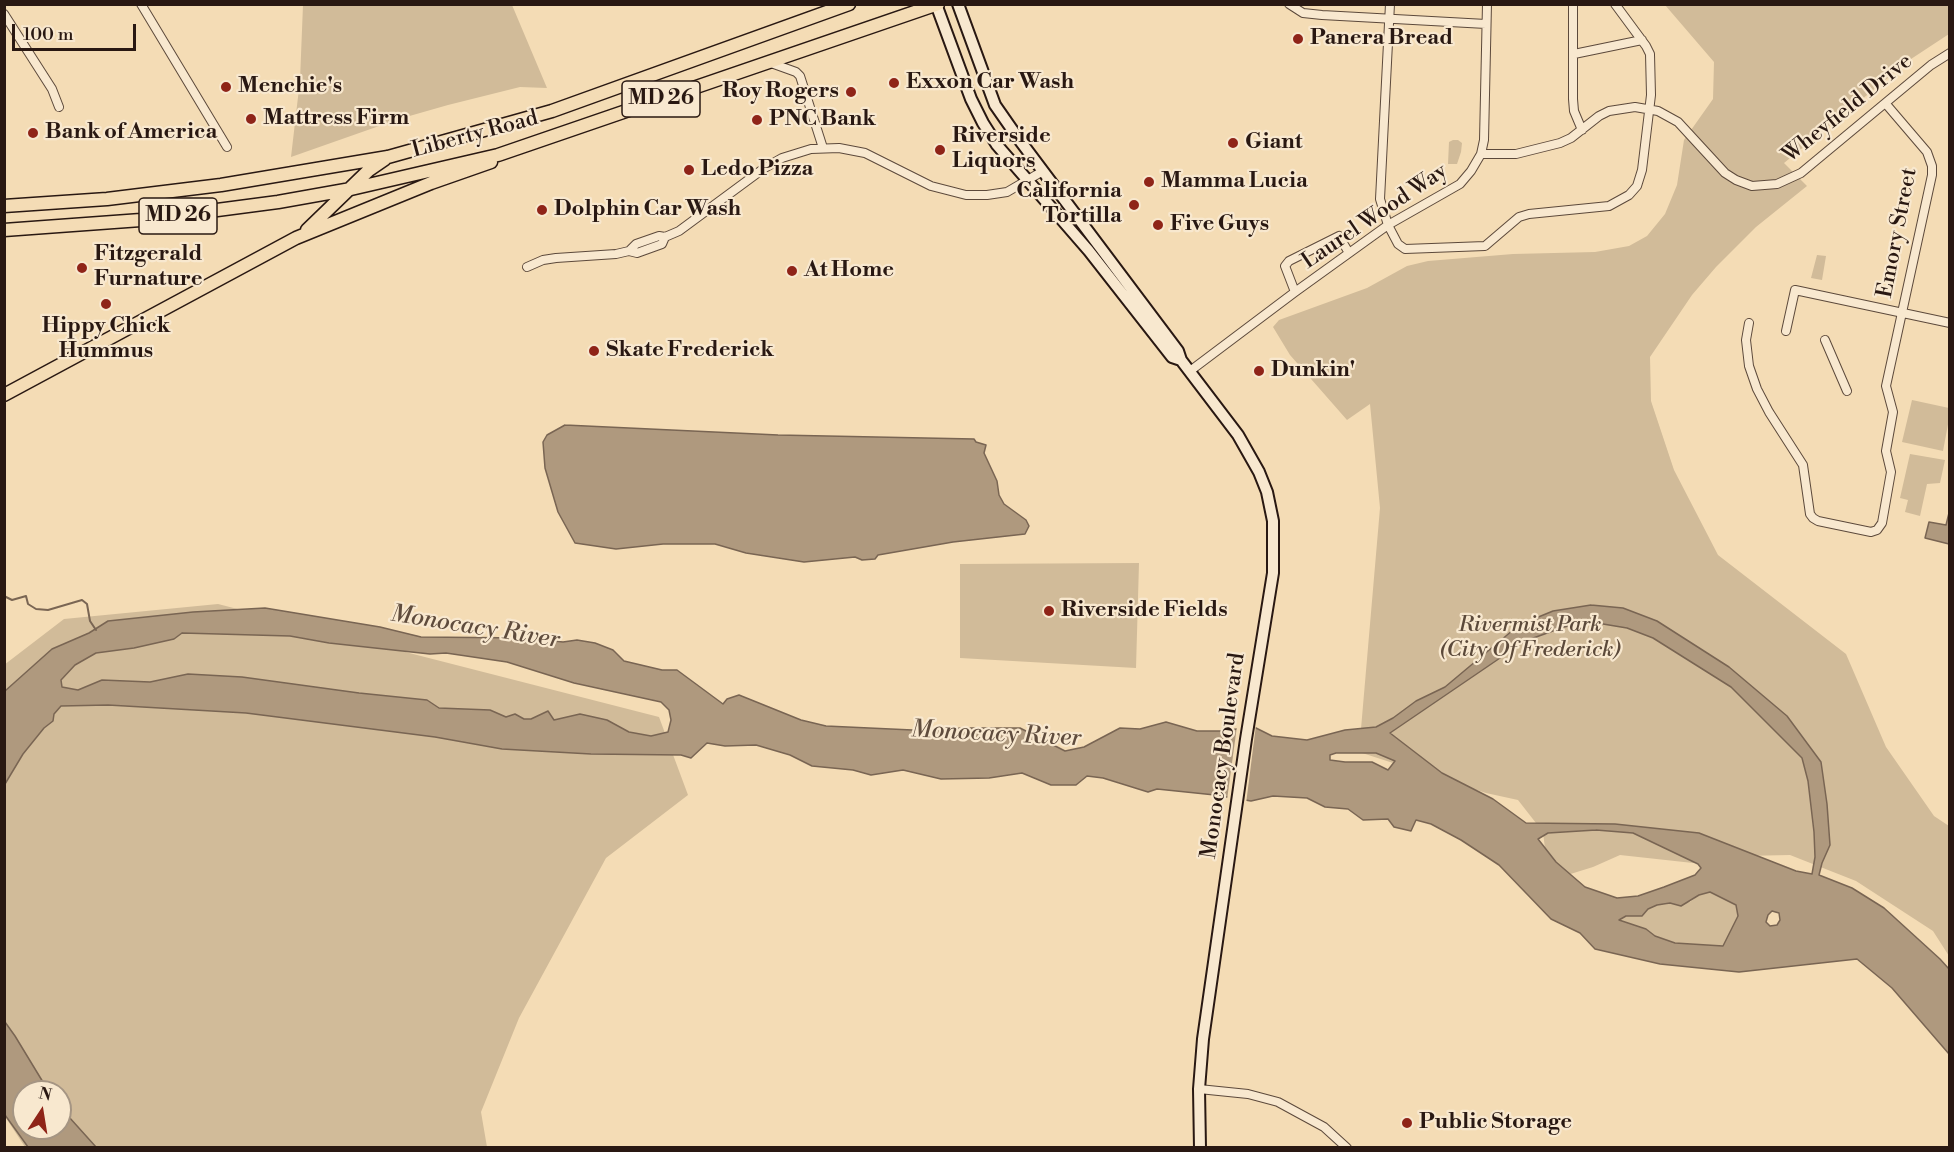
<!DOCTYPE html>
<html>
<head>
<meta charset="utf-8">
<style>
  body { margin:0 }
  #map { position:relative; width:1954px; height:1152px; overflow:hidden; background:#f4dcb5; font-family:"Libre Bodoni",serif }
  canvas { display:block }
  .frame { position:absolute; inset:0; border:6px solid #291812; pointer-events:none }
  .north { position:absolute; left:12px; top:1080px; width:60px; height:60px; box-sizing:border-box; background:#f8e8cf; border:2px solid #a59583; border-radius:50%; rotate:12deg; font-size:16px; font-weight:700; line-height:24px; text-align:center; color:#291812 }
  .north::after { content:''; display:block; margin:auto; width:21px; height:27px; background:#8f2418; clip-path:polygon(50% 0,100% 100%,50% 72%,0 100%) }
  .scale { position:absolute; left:12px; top:24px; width:124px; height:27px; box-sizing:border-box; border:3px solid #291812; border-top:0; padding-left:8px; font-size:18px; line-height:21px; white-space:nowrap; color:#291812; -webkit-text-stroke:4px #f8e8cf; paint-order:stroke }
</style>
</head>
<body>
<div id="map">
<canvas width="1954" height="1152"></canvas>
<div class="frame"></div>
<div class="north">N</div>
<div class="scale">100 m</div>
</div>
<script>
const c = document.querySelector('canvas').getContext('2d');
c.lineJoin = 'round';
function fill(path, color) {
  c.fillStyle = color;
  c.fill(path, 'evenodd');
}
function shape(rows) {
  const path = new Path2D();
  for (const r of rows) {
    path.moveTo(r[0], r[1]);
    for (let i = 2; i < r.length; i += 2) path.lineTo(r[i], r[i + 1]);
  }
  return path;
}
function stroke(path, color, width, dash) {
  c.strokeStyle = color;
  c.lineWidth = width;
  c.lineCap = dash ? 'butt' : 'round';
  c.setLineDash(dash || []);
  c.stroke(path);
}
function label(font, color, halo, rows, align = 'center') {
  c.font = font + ' "Libre Bodoni",serif';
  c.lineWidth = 4.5;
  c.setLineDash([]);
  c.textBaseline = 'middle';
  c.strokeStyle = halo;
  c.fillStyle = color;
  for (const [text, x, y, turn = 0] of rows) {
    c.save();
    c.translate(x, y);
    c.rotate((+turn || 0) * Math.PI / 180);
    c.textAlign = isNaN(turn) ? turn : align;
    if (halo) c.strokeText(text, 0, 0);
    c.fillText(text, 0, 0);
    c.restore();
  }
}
fill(shape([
  [303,5,512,5,547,88,520,87,448,105,399,119,291,157,300,80],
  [1665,5,1949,5,1949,34,1911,59,1784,163,1807,186,1756,227,1716,267,1692,295,1650,357,1651,401,1674,470,1718,555,1846,654,1886,747,1934,816,1949,826,1949,956,1933,931,1856,881,1790,855,1743,856,1693,863,1620,855,1593,867,1564,876,1546,857,1543,832,1518,800,1486,793,1359,752,1380,508,1370,404,1347,420,1290,355,1273,327,1279,320,1367,288,1407,266,1428,261,1513,254,1595,252,1629,246,1647,236,1665,214,1677,185,1684,140,1713,99,1714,62],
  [1453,140,1458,140,1462,143,1461,152,1457,164,1448,164,1449,142],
  [1817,255,1826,256,1822,280,1811,278],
  [1912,400,1949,408,1949,419,1943,451,1902,442],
  [1910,454,1945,460,1940,483,1927,484,1920,516,1905,512,1908,500,1900,498],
  [1139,563,1136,668,960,658,960,564],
  [218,604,659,717,688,795,606,858,519,1018,481,1112,487,1147,25,1147,4,1115,4,665,64,619],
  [24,1092,60,1092,60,1128,24,1128],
  [1710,892,1737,905,1738,916,1724,946,1675,943,1655,936,1646,929,1618,920,1626,916,1642,916,1648,909,1657,905,1690,902,1699,895]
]), '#d1bb99');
const water = shape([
  [565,425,778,435,974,439,976,442,986,445,984,453,997,481,999,495,1004,504,1026,520,1029,526,1025,534,953,542,878,555,875,559,862,560,855,557,804,562,746,553,715,544,663,544,616,549,575,543,558,512,545,468,543,442,547,435,565,425],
  [1949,513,1949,544,1925,538,1929,522,1946,525,1949,513],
  [1591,605,1623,608,1657,621,1729,667,1787,716,1821,762,1827,804,1830,845,1822,863,1819,875,1852,888,1884,908,1940,959,1949,969,1949,1054,1892,988,1857,959,1739,972,1660,964,1595,949,1580,933,1551,919,1499,865,1461,840,1431,824,1416,820,1411,831,1394,827,1388,819,1363,820,1348,809,1325,807,1307,798,1273,796,1251,801,1215,795,1157,789,1148,792,1103,778,1087,776,1076,785,1051,785,1022,773,989,778,941,779,903,770,871,775,853,770,812,766,790,755,756,745,725,746,707,743,691,758,681,755,591,754,502,749,435,737,246,713,108,705,61,706,54,714,53,721,44,728,23,754,5,784,5,691,52,649,89,633,108,621,193,612,265,608,380,627,421,637,526,638,563,642,577,640,595,643,613,650,624,661,662,670,677,670,723,704,727,699,739,695,801,720,826,726,934,731,961,728,1020,728,1065,751,1084,747,1120,728,1140,729,1166,722,1197,731,1220,731,1254,727,1272,736,1307,740,1345,730,1376,727,1393,718,1416,701,1445,687,1519,625,1553,611,1591,605],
  [1591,622,1627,628,1653,638,1731,687,1802,758,1808,781,1814,832,1815,857,1812,874,1796,871,1699,833,1615,824,1526,823,1493,799,1442,773,1390,733,1525,641,1564,627,1591,622],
  [182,633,290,636,329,643,430,654,446,653,507,662,574,683,661,702,669,710,671,720,668,732,651,736,629,732,607,720,580,714,554,720,548,711,531,719,524,719,515,714,506,717,490,710,439,708,427,700,359,693,242,677,188,674,150,682,102,680,78,690,62,687,61,680,75,665,96,653,134,648,174,639,182,633],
  [1336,753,1376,753,1395,761,1388,770,1372,762,1345,762,1330,760,1330,755,1336,753],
  [1596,830,1633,833,1698,864,1701,868,1695,875,1664,887,1638,896,1617,898,1585,887,1556,862,1538,839,1548,833,1596,830],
  [1710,892,1736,905,1738,916,1723,946,1675,943,1655,936,1646,929,1619,920,1626,916,1642,916,1648,909,1657,905,1670,903,1681,906,1699,895,1710,892],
  [1772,911,1779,913,1780,920,1777,925,1770,926,1766,922,1768,915,1772,911],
  [5,1022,15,1036,49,1092,24,1092,24,1128,60,1128,60,1107,96,1147,28,1147,5,1115,5,1022]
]);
fill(water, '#af997e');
stroke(water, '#796553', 1.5);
fill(shape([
  [1254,724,1256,725,1246,804,1227,800,1237,726]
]), '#f4dcb5');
stroke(shape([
  [4,596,12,600,26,596,28,604,36,609,48,610,82,600,87,604,90,621,96,630]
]), '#796553', 2);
const street = shape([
  [141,4,227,147],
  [1289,4,1303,13,1322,15,1486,24],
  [1390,4,1380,199,1388,225,1398,244,1405,249,1485,246,1519,217,1529,214,1609,206,1629,195,1637,186,1642,170,1651,95,1650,54,1646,46,1615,4],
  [1573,4,1573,99,1574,111,1582,130],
  [4,14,52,89,59,107],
  [1574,54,1642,40],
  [771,63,796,72,800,76,823,148],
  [1481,154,1516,154,1560,143,1571,138,1599,116,1609,111,1635,107,1658,111,1678,122,1725,173,1736,180,1752,186,1777,184,1801,173,1931,65,1950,53],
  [629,251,636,244,659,236,665,237,679,231,763,169,782,158,811,149,839,148,865,153,931,186,966,195,987,195,1007,192,1043,171],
  [527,267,543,260,556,258,616,254,629,251,637,253,662,244,665,237],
  [1295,292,1285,266,1289,261,1339,236,1349,253],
  [1749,323,1746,340,1749,366,1757,389,1769,412,1803,465,1810,514,1813,518,1818,521,1871,532,1877,530,1882,523,1891,472,1886,451,1893,412,1886,386,1932,175,1932,166,1927,152,1886,104],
  [1786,331,1795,290,1950,323],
  [1825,340,1847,391],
  [1190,371,1295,292,1388,225,1460,184,1471,171,1481,154,1484,140,1487,4],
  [1199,1089,1248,1094,1278,1102,1324,1127,1347,1148]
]);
const secondary = shape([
  [936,4,971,99,983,123,997,145,1089,251,1172,357,1181,360],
  [958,4,995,105,1018,138,1178,351,1181,360,1238,435,1259,472,1267,492,1273,521,1273,573,1246,739,1203,1039,1199,1089,1200,1148]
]);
const primary = shape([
  [4,206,107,199,221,185,388,157,552,111,849,4],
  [4,230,141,220,278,202,351,189,498,155,938,4],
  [307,230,369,170,385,159],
  [4,395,296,238,431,183,491,162]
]);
stroke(street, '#5c493b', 10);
stroke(secondary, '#291812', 14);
stroke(primary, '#291812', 15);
stroke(street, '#f8e8cf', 8);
stroke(secondary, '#f8e8cf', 10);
stroke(primary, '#f4dcb5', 12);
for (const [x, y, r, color] of [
  [1298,39,6,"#8f2418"],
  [894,83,6,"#8f2418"],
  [226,87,6,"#8f2418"],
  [851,92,6,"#8f2418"],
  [251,119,6,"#8f2418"],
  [757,120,6,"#8f2418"],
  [33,133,6,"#8f2418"],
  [1233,143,6,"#8f2418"],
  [940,150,6,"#8f2418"],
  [689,170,6,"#8f2418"],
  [1149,182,6,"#8f2418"],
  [1134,205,6,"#8f2418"],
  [542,210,6,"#8f2418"],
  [1158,225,6,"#8f2418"],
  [82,268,6,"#8f2418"],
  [792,271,6,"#8f2418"],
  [106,304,6,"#8f2418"],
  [594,351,6,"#8f2418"],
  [1259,371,6,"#8f2418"],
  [1049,611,6,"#8f2418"],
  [1407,1123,6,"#8f2418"]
]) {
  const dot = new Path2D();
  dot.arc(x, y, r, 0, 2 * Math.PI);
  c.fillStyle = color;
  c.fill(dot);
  stroke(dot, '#f8e8cf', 2);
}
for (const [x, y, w] of [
  [661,99,78],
  [178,216,78]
]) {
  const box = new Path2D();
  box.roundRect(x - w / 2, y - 18, w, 36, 4.5);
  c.fillStyle = '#f8e8cf';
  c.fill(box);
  stroke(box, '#291812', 1.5);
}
label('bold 21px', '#291812', null, [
  ["MD 26",661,99],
  ["MD 26",178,216]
]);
label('bold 22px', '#291812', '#f8e8cf', [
  ["Panera Bread",1310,39],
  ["Exxon Car Wash",906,83],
  ["Menchie's",238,87],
  ["Roy Rogers",839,92,"right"],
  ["Mattress Firm",263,119],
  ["PNC Bank",769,120],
  ["Bank of America",45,133],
  ["Riverside",952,137],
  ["Liquors",952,162],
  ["Giant",1245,143],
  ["Ledo Pizza",701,170],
  ["Mamma Lucia",1161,182],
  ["California",1122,192,"right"],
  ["Tortilla",1122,217,"right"],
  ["Dolphin Car Wash",554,210],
  ["Five Guys",1170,225],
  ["Fitzgerald",94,255],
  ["Furnature",94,280],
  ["At Home",804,271],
  ["Hippy Chick",106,327,"center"],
  ["Hummus",106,352,"center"],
  ["Skate Frederick",606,351],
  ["Dunkin'",1271,371],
  ["Riverside Fields",1061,611],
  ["Public Storage",1419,1123]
], 'left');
label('22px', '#291812', '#f8e8cf', [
  ["Wheyfield Drive",1848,109,-39],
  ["Liberty Road",475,135,-15],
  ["Laurel Wood Way",1375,217,-34],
  ["Emory Street",1898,233,-79],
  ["Monocacy Boulevard",1224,756,-82]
]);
label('italic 22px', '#5b493a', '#f8e8cf', [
  ["Rivermist Park",1530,626],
  ["(City Of Frederick)",1530,651]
]);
label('italic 24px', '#5f4c3d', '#f8e8cf', [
  ["Monocacy River",475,628,9],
  ["Monocacy River",996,735,3]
]);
</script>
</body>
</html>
